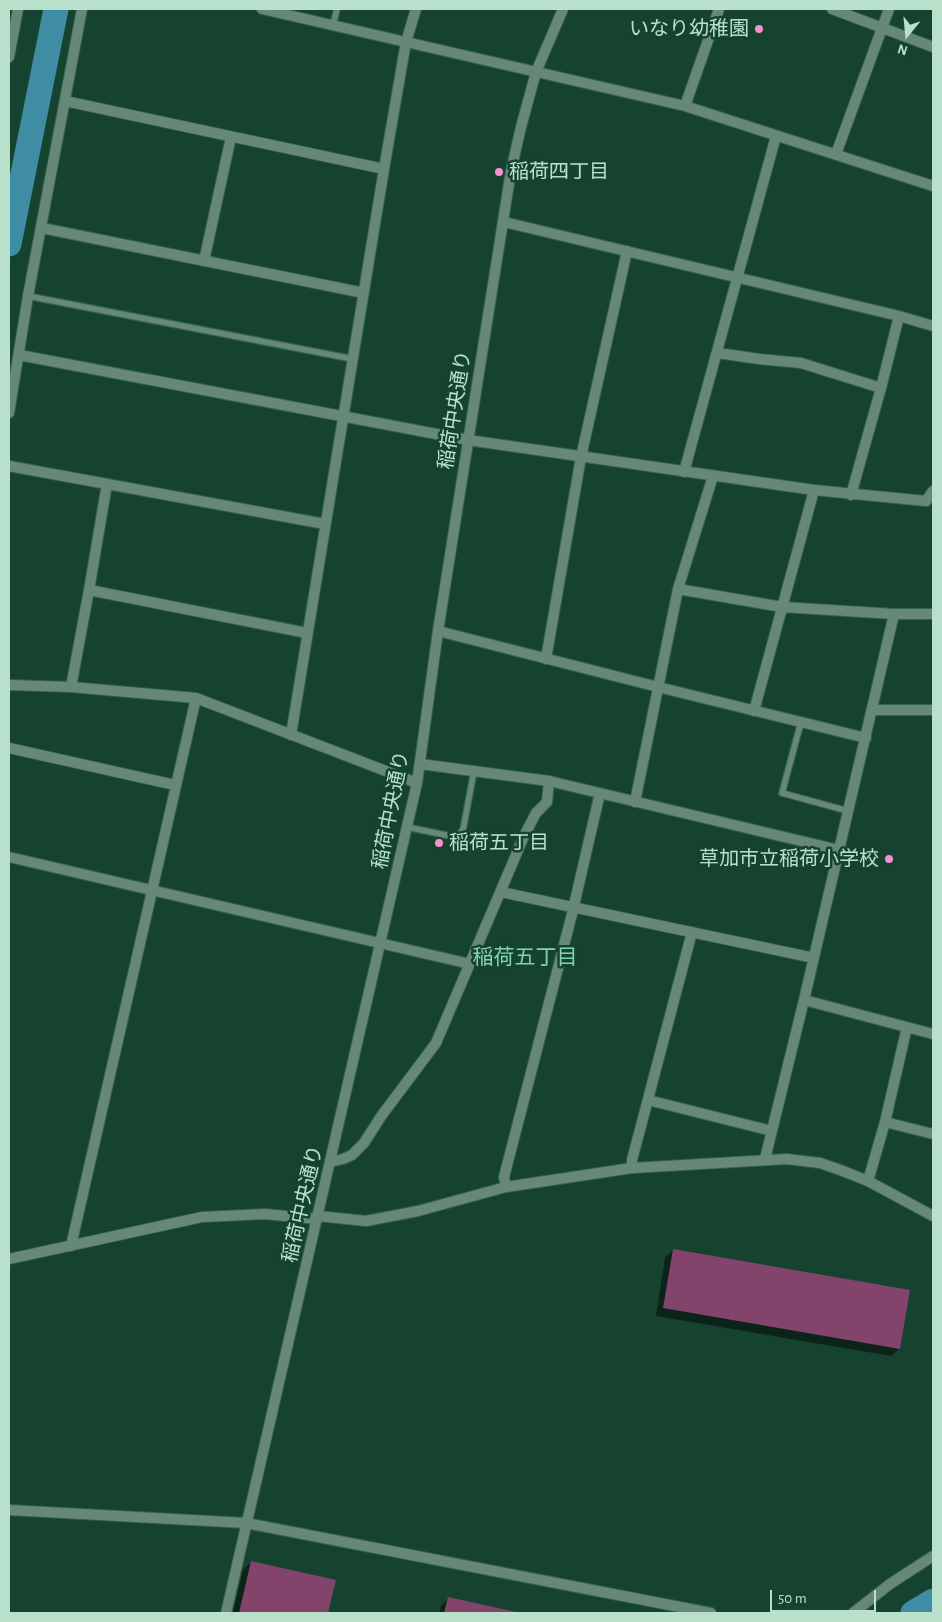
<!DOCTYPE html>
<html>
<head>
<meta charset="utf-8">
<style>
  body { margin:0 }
  #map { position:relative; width:942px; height:1622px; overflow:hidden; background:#154330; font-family:"Alegreya Sans",sans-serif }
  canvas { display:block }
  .frame { position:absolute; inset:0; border:10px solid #b8e0cb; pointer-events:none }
  .north { position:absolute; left:882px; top:10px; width:50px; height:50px; -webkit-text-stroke:4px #154330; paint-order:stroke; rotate:197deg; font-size:14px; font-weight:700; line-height:20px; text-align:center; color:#b8e0cb }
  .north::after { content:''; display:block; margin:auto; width:18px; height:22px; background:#b8e0cb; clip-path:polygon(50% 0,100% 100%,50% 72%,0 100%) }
  .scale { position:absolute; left:770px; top:1590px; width:106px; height:22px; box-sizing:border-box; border:2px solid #b8e0cb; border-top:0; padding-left:6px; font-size:15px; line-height:18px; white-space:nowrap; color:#b8e0cb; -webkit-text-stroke:4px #154330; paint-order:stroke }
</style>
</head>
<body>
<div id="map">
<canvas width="942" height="1622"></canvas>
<div class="frame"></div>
<div class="north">N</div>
<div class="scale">50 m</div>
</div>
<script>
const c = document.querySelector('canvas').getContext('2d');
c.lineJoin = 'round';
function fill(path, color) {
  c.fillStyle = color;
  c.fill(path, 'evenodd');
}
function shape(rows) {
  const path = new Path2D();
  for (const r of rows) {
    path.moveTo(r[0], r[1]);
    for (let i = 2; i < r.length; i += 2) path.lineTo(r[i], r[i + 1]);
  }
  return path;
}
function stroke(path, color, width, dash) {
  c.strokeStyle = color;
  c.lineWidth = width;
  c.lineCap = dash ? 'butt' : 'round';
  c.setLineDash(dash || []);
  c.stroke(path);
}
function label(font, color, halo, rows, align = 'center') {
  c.font = font + ' "Alegreya Sans","Noto Sans JP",sans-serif';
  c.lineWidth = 5;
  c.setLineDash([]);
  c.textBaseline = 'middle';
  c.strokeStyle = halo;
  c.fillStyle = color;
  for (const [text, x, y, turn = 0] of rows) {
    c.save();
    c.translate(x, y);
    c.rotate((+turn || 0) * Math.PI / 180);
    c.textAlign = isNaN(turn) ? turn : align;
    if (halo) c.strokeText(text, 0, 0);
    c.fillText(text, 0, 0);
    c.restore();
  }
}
fill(shape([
  [673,1250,899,1349,891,1356,656,1316,665,1258],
  [251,1562,334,1581,327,1613,233,1613,243,1570],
  [449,1598,514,1613,439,1613,441,1606]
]), '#0007');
stroke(shape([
  [9,244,56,9],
  [913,1613,933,1601]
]), '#3f8ca5', 25);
fill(shape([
  [673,1249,910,1290,900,1349,663,1308],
  [251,1561,336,1580,328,1613,239,1613],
  [448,1597,516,1612,516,1613,444,1613]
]), '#83446c');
const service = shape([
  [333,25,337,9],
  [28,296,353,359],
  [801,722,782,793,848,811],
  [407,827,450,836,458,835,463,830,474,771]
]);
const minor = shape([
  [262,9,685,106,933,186],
  [832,9,933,47],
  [9,57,18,9],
  [65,101,384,169],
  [685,106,719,9],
  [836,154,889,9],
  [504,222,899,316,933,326],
  [42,228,364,293],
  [204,261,231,137],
  [718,353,759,359,801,363,881,388],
  [19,355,468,440],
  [9,413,28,296,82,9],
  [9,466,325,524],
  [684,472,776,136],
  [851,495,881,388,899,316],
  [926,501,933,491],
  [678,589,782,607,894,614,933,614],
  [89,590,307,633],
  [438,631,658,687,866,738],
  [546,659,581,457,627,251],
  [9,685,71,687,196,698,417,783],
  [71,687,89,590,107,484],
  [872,710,933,710],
  [754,711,814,490],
  [291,735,384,169,406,42,416,9],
  [9,748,175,785],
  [635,802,678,589,713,476],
  [9,857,470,964],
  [501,892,814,958],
  [804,1000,933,1034],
  [648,1100,772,1131],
  [885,1122,933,1134],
  [765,1159,804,1000,894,614],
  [330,1162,343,1159,352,1155,364,1143,382,1115,436,1043,524,836,536,813,547,802,549,781],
  [632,1168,632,1160,692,932],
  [868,1181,885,1122,907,1027],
  [506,1187,504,1177,572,914,600,793],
  [71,1246,196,698],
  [9,1259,202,1217,265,1214,317,1219]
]);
const tertiary = shape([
  [468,440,814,490,926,501],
  [420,764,549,781,839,850],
  [318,1216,366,1221,418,1211,506,1187,632,1168,787,1159,820,1163,843,1171,868,1181,933,1216],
  [9,1510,246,1523,711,1613],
  [226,1613,417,783,438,631,511,171,521,127,536,72,563,9],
  [853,1613,890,1584,933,1556]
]);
stroke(service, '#36624f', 8);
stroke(minor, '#36624f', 12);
stroke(tertiary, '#36624f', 12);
stroke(service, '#678877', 5.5);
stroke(minor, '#678877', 10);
stroke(tertiary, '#678877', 10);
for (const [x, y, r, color] of [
  [759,29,5,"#f690d0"],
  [499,172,5,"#f690d0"],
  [439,843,5,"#f690d0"],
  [889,859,5,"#f690d0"]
]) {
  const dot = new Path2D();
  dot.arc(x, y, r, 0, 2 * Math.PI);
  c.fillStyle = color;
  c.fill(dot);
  stroke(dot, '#154330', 2);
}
label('20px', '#b8e0cb', '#154330', [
  ["いなり幼稚園",749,29],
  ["稲荷四丁目",509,172,"left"],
  ["稲荷五丁目",449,843,"left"],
  ["草加市立稲荷小学校",879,859]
], 'right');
label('20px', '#b8e0cb', '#154330', [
  ["稲荷中央通り",455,410,-81],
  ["稲荷中央通り",391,810,-79],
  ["稲荷中央通り",303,1204,-77]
]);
label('21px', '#80d5ad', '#154330', [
  ["稲荷五丁目",525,958]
]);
</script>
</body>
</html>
